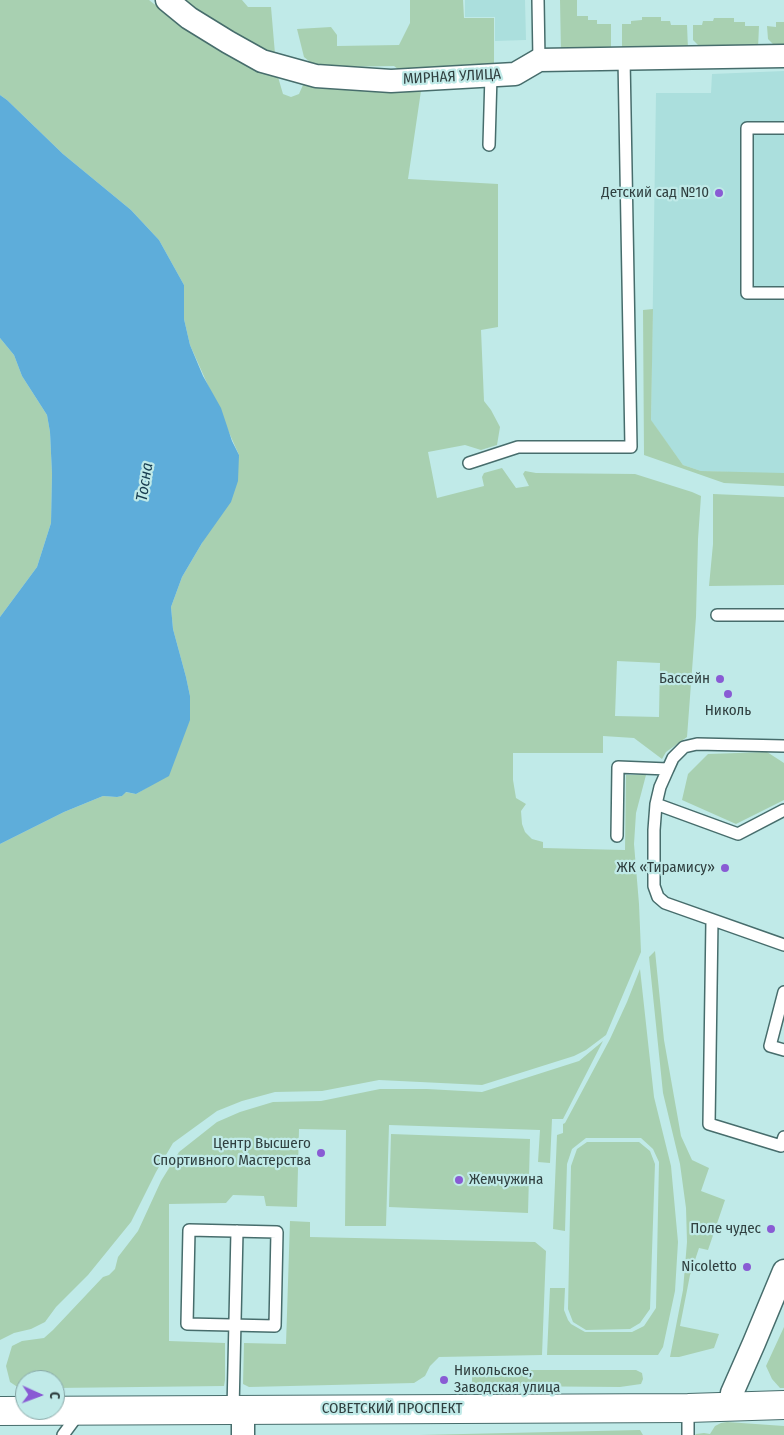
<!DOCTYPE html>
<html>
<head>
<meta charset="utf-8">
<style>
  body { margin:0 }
  #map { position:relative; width:784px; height:1435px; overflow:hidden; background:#c0eae8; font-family:"Fira Sans Condensed",sans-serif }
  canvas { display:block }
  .north { position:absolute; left:15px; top:1370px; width:50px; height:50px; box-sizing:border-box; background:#c0eae8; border:1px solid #86a6a5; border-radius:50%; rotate:92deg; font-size:14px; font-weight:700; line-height:20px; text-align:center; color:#304040 }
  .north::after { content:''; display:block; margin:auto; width:18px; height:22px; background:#895bd4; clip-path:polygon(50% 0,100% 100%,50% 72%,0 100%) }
</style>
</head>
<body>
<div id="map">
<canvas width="784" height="1435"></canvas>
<div class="north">С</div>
</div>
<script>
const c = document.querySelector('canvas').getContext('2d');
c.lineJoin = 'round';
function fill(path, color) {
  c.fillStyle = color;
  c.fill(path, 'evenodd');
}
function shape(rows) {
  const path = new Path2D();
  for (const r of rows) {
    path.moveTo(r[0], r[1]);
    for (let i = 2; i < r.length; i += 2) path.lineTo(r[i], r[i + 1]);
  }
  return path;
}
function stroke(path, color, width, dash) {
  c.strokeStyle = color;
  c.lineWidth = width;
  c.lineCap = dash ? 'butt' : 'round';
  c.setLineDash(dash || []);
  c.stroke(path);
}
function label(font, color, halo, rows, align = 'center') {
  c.font = font + ' "Fira Sans Condensed",sans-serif';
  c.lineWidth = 4.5;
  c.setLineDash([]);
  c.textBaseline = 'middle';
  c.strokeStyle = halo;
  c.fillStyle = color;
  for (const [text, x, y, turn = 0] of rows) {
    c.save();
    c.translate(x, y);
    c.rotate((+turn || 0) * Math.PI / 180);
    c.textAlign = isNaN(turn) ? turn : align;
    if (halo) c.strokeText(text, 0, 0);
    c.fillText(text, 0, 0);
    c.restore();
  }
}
fill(shape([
  [465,0,525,0,526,40,495,41,495,17,465,17],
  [784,71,784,474,701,471,683,465,651,421,656,93,711,93,712,74]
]), '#abdfdd');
fill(shape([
  [0,0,149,0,178,23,272,72,278,77,283,94,291,97,299,94,303,85,299,78,422,84,408,179,498,184,498,327,481,330,484,401,491,410,500,427,497,445,481,450,465,445,428,452,437,498,484,486,482,477,484,473,502,468,516,488,529,486,523,474,525,471,536,473,635,474,692,492,701,496,698,539,696,617,687,737,666,752,662,759,634,738,603,736,603,753,513,753,513,780,516,798,526,804,521,811,522,824,525,832,532,839,543,842,543,848,625,850,626,775,646,775,636,813,634,844,639,904,641,952,606,1035,586,1050,574,1056,482,1085,379,1080,322,1091,275,1092,242,1101,217,1111,173,1143,156,1172,131,1222,88,1275,56,1307,45,1322,31,1329,14,1333,0,1340,0,844,64,812,103,796,117,797,122,796,125,792,136,794,148,787,190,696,186,677,173,629,171,607,182,577,202,543,239,455,190,345,184,319,184,285,159,240,131,210,63,154,7,100,0,95],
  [617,661,660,663,659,717,615,716],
  [178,0,242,0,248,7,271,7,275,54,274,57],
  [410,0,463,0,464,18,494,18,494,66,407,76,394,66,338,67,315,66,304,57,297,29,331,27,337,35,337,46,399,45,410,23],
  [560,0,577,0,577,16,588,16,588,20,597,20,597,24,611,24,611,50,561,52],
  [642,17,661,17,661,21,670,21,671,25,687,25,688,49,622,50,622,24,631,24,631,21,642,20],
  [714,18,734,18,734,22,745,22,745,26,759,26,758,48,701,48,693,40,693,25,702,25,703,21,713,21],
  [776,22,784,22,784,45,775,46,768,39,767,26,776,27],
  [653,309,651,420,683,465,701,471,784,473,784,486,724,483,644,455,643,310],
  [0,338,14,355,22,376,47,415,50,432,52,474,51,523,37,567,0,617],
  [713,494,784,497,784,585,709,586,713,544],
  [767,752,784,763,784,800,736,824,682,800,688,774,708,754],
  [655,951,664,1040,681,1136,692,1160,709,1168,701,1191,725,1200,708,1250,699,1248,690,1275,680,1326,719,1334,714,1348,679,1357,670,1357,683,1290,687,1242,686,1208,680,1164,663,1093,649,957],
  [640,969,654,1097,671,1166,678,1242,675,1291,663,1347,658,1355,547,1355,550,1288,565,1288,564,1310,568,1320,571,1324,585,1332,632,1332,644,1326,656,1308,659,1162,653,1149,641,1138,586,1138,572,1149,567,1164,565,1231,553,1229,557,1135,563,1133,563,1124,565,1123,610,1039,627,1002],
  [603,1041,563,1119,552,1119,550,1163,538,1162,540,1130,389,1125,386,1226,345,1226,346,1130,299,1129,297,1207,266,1206,264,1196,233,1195,226,1203,169,1204,169,1341,225,1343,225,1380,224,1386,55,1388,55,1380,25,1380,25,1388,19,1388,10,1382,6,1366,12,1346,22,1341,44,1338,53,1330,103,1277,109,1275,115,1269,118,1257,138,1231,161,1181,179,1152,217,1122,240,1112,273,1102,321,1101,380,1089,427,1089,482,1092,579,1061],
  [391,1134,530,1139,528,1213,389,1207],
  [587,1142,639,1142,650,1151,655,1164,650,1309,640,1323,630,1329,586,1330,573,1322,568,1309,571,1166,577,1149],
  [290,1221,310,1222,310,1237,535,1242,546,1251,542,1355,439,1357,430,1366,425,1376,414,1383,249,1387,243,1384,244,1343,286,1344],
  [784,1327,784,1388,780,1388,772,1379,766,1366],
  [477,1370,636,1370,642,1373,643,1379,641,1384,620,1387,499,1386,488,1391,474,1387,472,1382,472,1374],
  [727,1422,784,1426,784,1435,695,1435,696,1434,704,1433,710,1434,715,1426,721,1423],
  [640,1430,643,1435,419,1435]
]), '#a8d0b1');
fill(shape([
  [0,95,7,100,63,154,131,210,159,240,184,285,184,319,190,345,203,376,221,408,232,441,239,455,238,481,231,502,202,543,182,577,171,607,173,629,186,677,190,696,190,720,169,776,136,794,126,792,122,796,117,797,103,796,64,812,0,844,0,617,37,567,51,523,52,474,50,432,47,415,22,376,14,355,0,338]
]), '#5eadda');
const service = shape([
  [538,0,539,60],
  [784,128,747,128,747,293,784,293],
  [489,145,491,75],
  [469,463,518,447,631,447,624,58],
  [717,615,784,615],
  [668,769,660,787,656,804,654,830,654,886,658,897,665,903,784,945],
  [656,804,738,834,784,810],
  [617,836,618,767,668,769,673,758,684,747,697,744,784,746],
  [712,920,709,1124,781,1146,784,1137],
  [784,992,770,1046,784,1050],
  [189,1230,277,1232,275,1326,187,1324,189,1230],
  [688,1408,688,1435],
  [233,1410,237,1231],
  [63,1435,80,1412]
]);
const minor = shape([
  [167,0,189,18,228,42,262,61,316,76,391,81,515,74,539,60,784,56],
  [730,1407,732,1393,754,1343,784,1271],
  [243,1410,243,1435]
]);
const secondary = shape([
  [0,1411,688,1408,784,1405]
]);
stroke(service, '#476d6c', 14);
stroke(minor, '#476d6c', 25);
stroke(secondary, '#476d6c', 30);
stroke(service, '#fff', 11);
stroke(minor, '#fff', 22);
stroke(secondary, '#fff', 28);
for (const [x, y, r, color] of [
  [719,193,5,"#895bd4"],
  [720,679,5,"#895bd4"],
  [728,694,5,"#895bd4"],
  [725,868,5,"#895bd4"],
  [321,1153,5,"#895bd4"],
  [459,1180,5,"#895bd4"],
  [771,1229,5,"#895bd4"],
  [747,1267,5,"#895bd4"],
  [444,1380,5,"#895bd4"]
]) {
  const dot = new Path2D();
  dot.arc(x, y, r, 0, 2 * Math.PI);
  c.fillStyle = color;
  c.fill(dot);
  stroke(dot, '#c0eae8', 2);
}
label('15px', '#304040', '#c0eae8', [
  ["МИРНАЯ УЛИЦА",452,77,-3],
  ["СОВЕТСКИЙ ПРОСПЕКТ",392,1409]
]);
label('15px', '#304040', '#c0eae8', [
  ["Детский сад №10",709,193],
  ["Бассейн",710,679],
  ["Николь",728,711,"center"],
  ["ЖК «Тирамису»",715,868],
  ["Центр Высшего",311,1144],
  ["Спортивного Мастерства",311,1161],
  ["Жемчужина",469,1180,"left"],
  ["Поле чудес",761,1229],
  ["Nicoletto",737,1267],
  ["Никольское,",454,1371,"left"],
  ["Заводская улица",454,1388,"left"]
], 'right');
label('italic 16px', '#173b4e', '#c0eae8', [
  ["Тосна",145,482,-81]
]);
</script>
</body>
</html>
